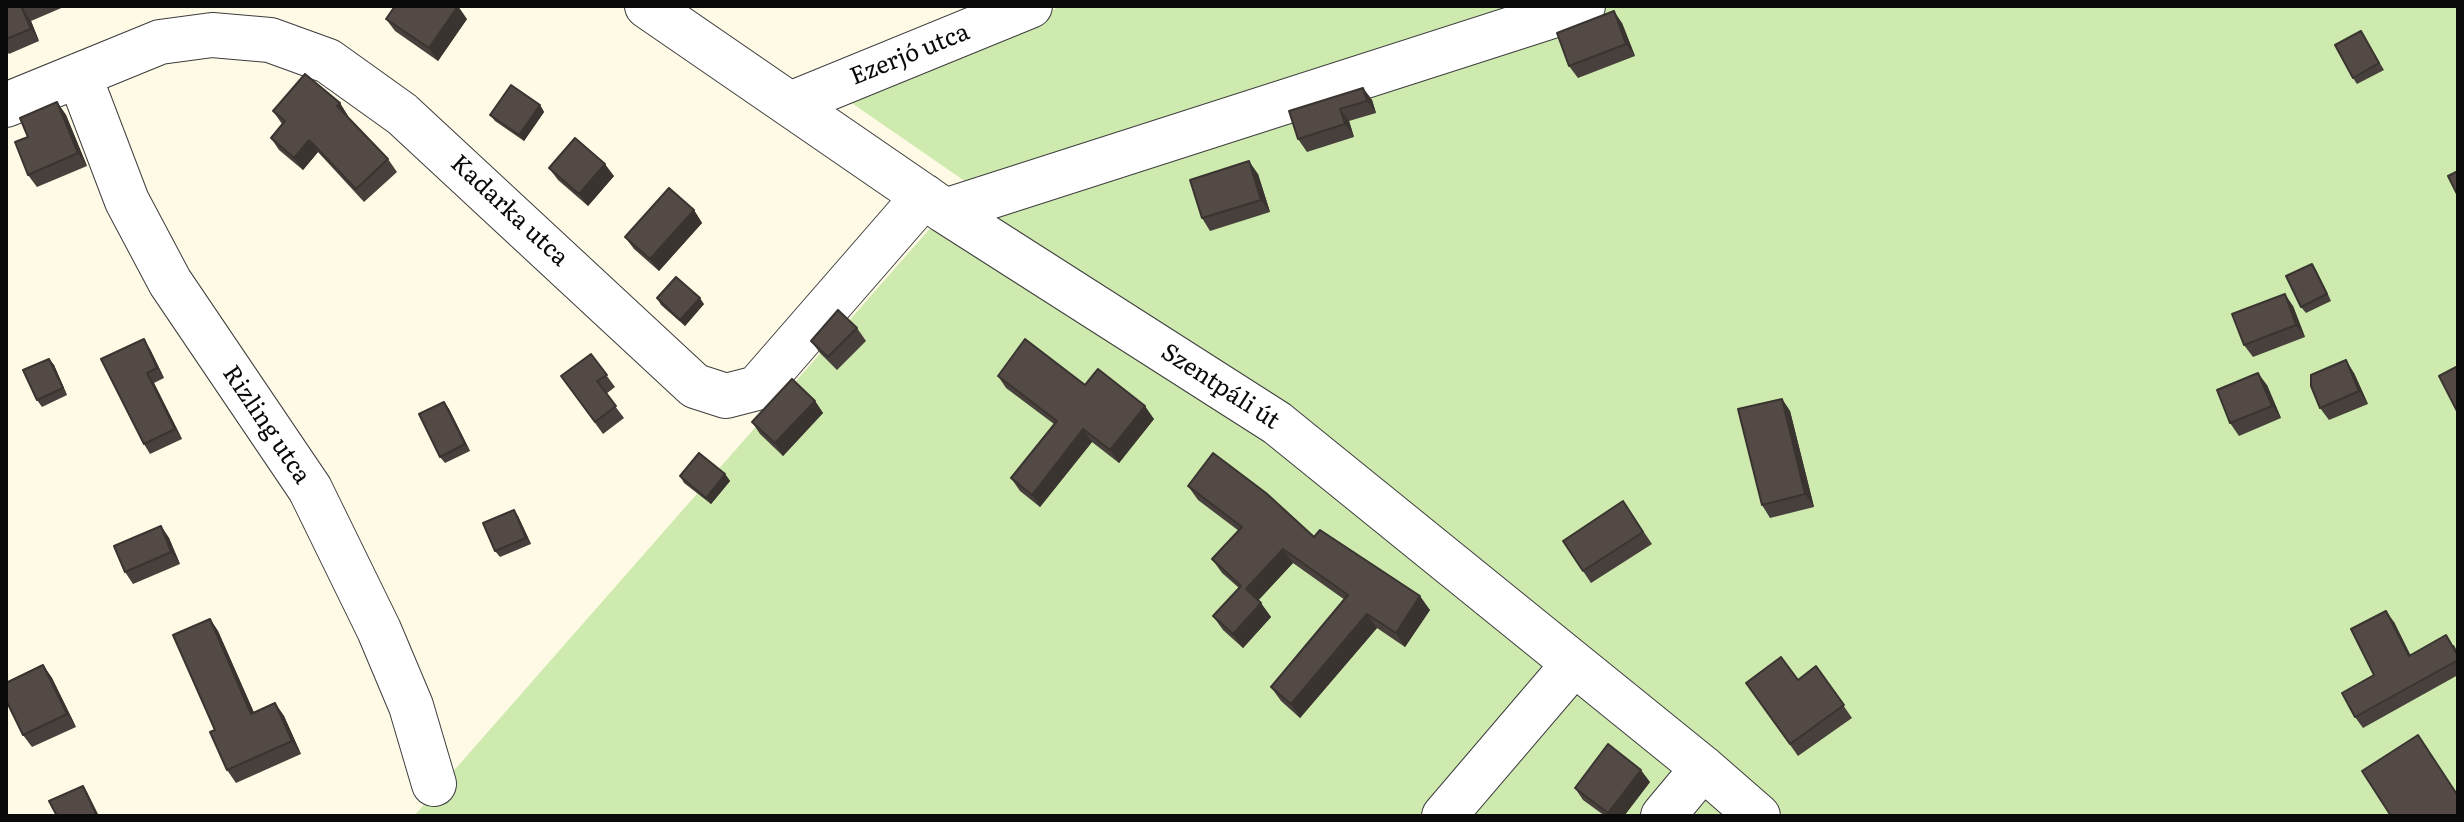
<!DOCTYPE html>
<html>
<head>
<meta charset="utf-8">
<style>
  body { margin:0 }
  #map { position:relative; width:2464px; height:822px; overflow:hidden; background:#fffae6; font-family:Literata,serif }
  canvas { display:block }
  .frame { position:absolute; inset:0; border:8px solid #0a0a0a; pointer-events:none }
</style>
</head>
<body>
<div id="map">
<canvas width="2464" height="822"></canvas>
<div class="frame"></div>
</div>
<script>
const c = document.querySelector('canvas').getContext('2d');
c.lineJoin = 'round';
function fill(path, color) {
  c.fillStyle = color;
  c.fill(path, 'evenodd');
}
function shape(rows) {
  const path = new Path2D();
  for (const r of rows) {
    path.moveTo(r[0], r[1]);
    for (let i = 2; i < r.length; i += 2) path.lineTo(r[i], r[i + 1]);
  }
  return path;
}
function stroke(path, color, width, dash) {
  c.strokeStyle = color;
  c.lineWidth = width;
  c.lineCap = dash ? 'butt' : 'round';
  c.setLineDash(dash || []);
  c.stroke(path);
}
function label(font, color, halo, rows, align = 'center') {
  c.font = font + ' Literata,serif';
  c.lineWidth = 8;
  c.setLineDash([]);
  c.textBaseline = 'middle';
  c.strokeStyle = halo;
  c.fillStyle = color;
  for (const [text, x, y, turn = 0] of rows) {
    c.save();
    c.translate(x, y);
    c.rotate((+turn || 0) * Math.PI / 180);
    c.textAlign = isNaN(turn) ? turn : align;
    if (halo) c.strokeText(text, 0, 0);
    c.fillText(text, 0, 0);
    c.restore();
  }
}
fill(shape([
  [1062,6,2458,6,2458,816,414,816,969,184,840,95]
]), '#cfeaaf');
const minor = shape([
  [647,6,945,211,1277,423,1703,768,1758,816],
  [79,75,127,201,170,282,310,489,379,630,411,706,434,784],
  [790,104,1030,6],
  [6,105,160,42,212,35,270,40,328,61,402,114,695,386,726,396,757,388,924,196],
  [945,211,1583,6],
  [1444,816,1573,665],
  [1663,816,1703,768]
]);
stroke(minor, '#3d3d3d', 46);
stroke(minor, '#fff', 44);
fill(shape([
  [6,6,66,6,31,21,39,41,9,54,6,50],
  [386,19,467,19,438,61,395,31],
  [1622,23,1635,56,1578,78,1569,66],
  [2361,31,2384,70,2357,84,2353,78],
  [1363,88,1372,100,1376,113,1349,121,1354,137,1307,152,1298,139],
  [57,102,66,115,87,166,37,187,28,175,28,137],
  [340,103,348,116,348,117,388,159,397,172,364,202,318,152,303,170,279,150,271,138,282,124,273,111],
  [540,105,544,112,524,141,495,121,490,115],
  [549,168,614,176,588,206,558,180],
  [1258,174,1270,212,1210,231,1202,218],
  [694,210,702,223,659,271,634,249,625,237],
  [2316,270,2331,301,2306,313,2301,307],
  [657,298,704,304,685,326,661,305],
  [2293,306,2305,337,2253,357,2244,345],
  [857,328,866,341,837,370,820,353,811,341],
  [150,349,164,378,154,383,182,439,150,454,144,444,101,359],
  [591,354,615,387,606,394,624,418,603,434,561,376],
  [49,359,54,365,67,395,42,407,37,400],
  [2354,373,2368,404,2329,420,2320,408],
  [998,376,1085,385,1154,419,1119,463,1092,442,1040,507,1020,491,1011,478,1054,424,1006,388],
  [2267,385,2281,418,2239,436,2230,423],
  [1782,399,1790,411,1814,507,1770,518,1762,505],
  [815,401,823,413,783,456,760,434,752,422],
  [444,402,449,409,470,451,445,463,440,457],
  [725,474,730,481,711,504,684,483,680,476],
  [1188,486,1314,537,1430,610,1405,647,1377,628,1300,718,1281,701,1271,687,1345,600,1293,563,1258,600,1271,617,1243,648,1223,630,1213,616,1239,588,1222,573,1212,559,1239,531,1198,500],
  [1623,501,1652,544,1591,583,1563,541],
  [514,510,518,516,531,544,500,557,495,551],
  [161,526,169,538,180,564,133,584,125,572],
  [210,619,218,631,254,713,275,703,284,716,301,754,236,783,227,770,215,730],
  [2394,622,2410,655,2454,645,2458,653,2458,675,2363,728,2355,717,2374,675],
  [43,665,52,678,76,727,32,747,23,735],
  [1816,666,1852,718,1798,756,1746,683,1798,680],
  [1650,782,1624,816,1605,816,1583,800,1575,788]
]), '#47403c');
fill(shape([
  [458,6,467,19,438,61,429,48],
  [22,8,31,21,39,41,31,29],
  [1614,11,1622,23,1635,56,1626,44],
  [1363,88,1372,100,1376,113,1367,101],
  [57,102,66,115,87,166,78,153],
  [340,103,348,116,346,118,337,106],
  [540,105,544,112,524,141,519,135],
  [1340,109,1349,121,1354,137,1345,124],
  [309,140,318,152,303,170,294,158],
  [1249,161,1258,174,1270,212,1261,200],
  [605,164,614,176,588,206,579,194],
  [694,210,702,223,659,271,650,259],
  [2312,264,2316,270,2331,301,2327,294],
  [2285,294,2293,306,2305,337,2296,325],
  [700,298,704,304,685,326,680,320],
  [144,339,150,349,164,378,157,368],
  [49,359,54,365,67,395,63,388],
  [2346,360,2354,373,2368,404,2359,391],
  [147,373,154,383,182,439,175,429],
  [2258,373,2267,385,2281,418,2272,406],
  [1782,399,1790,411,1814,507,1805,494],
  [815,401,823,413,783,456,775,443],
  [444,402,449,409,470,451,465,444],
  [1145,406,1154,419,1119,463,1110,450],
  [1083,429,1092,442,1040,507,1032,495],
  [725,474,730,481,711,504,706,498],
  [514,510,518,516,531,544,526,538],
  [161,526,169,538,180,564,171,552],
  [1283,549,1293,563,1256,603,1246,589],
  [1420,596,1430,610,1405,647,1396,633],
  [1261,603,1271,617,1243,648,1233,634],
  [2386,611,2394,622,2416,666,2409,656],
  [1367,614,1377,628,1300,718,1291,704],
  [210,619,218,631,260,726,251,714],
  [43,665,52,678,76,727,67,714],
  [275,703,284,716,301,754,292,741],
  [1641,770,1650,782,1624,816,1611,816,1608,813],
  [83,786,87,792,99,816,96,814]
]), '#3a3431');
const building = shape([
  [6,6,28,6,22,8,31,29,6,39,6,6],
  [395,6,458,6,429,48,386,19,395,6],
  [1614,11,1626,44,1569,66,1557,33,1614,11],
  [2361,31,2379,63,2353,78,2335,45,2361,31],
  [305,74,340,103,337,106,388,159,356,189,309,140,294,158,271,138,285,121,273,111,305,74],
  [511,85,540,105,519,135,490,115,511,85],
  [1363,88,1367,101,1340,109,1345,124,1298,139,1289,111,1363,88],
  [57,102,78,153,28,175,15,142,28,137,20,118,57,102],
  [575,138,605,164,579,194,549,168,575,138],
  [1249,161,1261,200,1202,218,1190,180,1249,161],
  [2458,171,2458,196,2448,176,2458,171],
  [669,188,694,210,650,259,625,237,669,188],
  [2312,264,2327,294,2301,307,2286,276,2312,264],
  [676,277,700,298,680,320,657,298,676,277],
  [2285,294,2296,325,2244,345,2232,314,2285,294],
  [838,310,857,328,828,357,811,341,838,310],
  [144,339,157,368,147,373,175,429,144,444,101,359,144,339],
  [1025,339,1085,385,1098,369,1145,406,1110,450,1083,429,1032,495,1011,478,1057,421,998,376,1025,339],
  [591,354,607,375,597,381,616,406,595,422,561,376,591,354],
  [49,359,63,388,37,400,23,370,49,359],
  [2346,360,2359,391,2320,408,2311,386,2311,375,2346,360],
  [2458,366,2458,413,2439,376,2458,366],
  [2258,373,2272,406,2230,423,2217,390,2258,373],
  [792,379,815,401,775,443,752,422,792,379],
  [1782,399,1805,494,1762,505,1738,409,1782,399],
  [444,402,465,444,440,457,419,414,444,402],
  [699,453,725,474,706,498,680,476,699,453],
  [1213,453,1266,493,1314,537,1320,530,1420,596,1396,633,1367,614,1291,704,1271,687,1348,595,1283,549,1246,589,1261,603,1233,634,1213,616,1241,586,1212,559,1242,527,1188,486,1213,453],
  [1623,501,1643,532,1583,571,1563,541,1623,501],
  [514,510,526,538,495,551,483,523,514,510],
  [161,526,171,552,125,572,114,546,161,526],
  [2386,611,2409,656,2446,635,2458,656,2458,660,2355,717,2342,693,2374,675,2351,629,2386,611],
  [210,619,251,714,275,703,292,741,227,770,210,732,215,730,173,635,210,619],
  [1781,657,1798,680,1816,666,1844,705,1790,744,1746,683,1781,657],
  [43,665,67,714,23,735,6,700,6,683,43,665],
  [2418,735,2458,796,2458,816,2391,816,2362,771,2418,735],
  [1608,744,1641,770,1608,813,1575,788,1608,744],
  [83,786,96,814,91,816,57,816,49,801,83,786]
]);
fill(building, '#534a46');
stroke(building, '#3a3431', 2);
label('24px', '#0a0a0a', '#fff', [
  ["Ezerjó utca",910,55,-22],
  ["Kadarka utca",509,211,43],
  ["Szentpáli út",1220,387,33],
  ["Rizling utca",266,425,56]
]);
</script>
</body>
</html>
